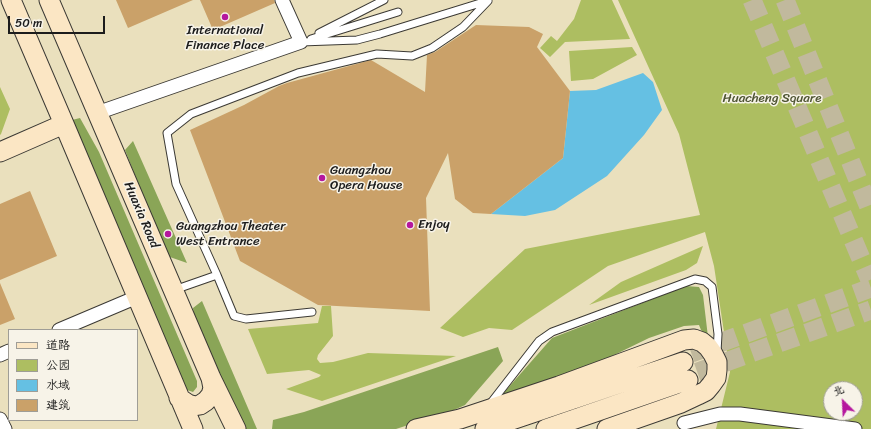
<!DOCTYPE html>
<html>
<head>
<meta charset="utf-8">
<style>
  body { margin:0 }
  #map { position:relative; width:871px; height:429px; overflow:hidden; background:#eae0bd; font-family:Sriracha,"LXGW WenKai TC",sans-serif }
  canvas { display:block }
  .legend { position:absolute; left:8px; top:329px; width:130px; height:92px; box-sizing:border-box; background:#f7f3e8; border:1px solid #9f9d96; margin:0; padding:5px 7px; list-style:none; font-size:12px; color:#1c1c1c }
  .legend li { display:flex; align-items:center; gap:8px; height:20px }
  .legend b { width:20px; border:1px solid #9f9d96 }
  .north { position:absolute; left:823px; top:381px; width:40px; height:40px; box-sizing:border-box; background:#f7f3e8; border:1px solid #9f9d96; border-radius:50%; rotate:336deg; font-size:11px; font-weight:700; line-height:16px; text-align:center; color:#1c1c1c }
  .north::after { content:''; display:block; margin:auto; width:14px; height:18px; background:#b5179e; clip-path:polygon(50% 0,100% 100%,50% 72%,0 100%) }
  .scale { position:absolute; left:8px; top:16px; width:97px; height:18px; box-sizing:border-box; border:2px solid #1c1c1c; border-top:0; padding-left:5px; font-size:12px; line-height:14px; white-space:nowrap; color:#1c1c1c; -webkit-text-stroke:3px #f7f3e8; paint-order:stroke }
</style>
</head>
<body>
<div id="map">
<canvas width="871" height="429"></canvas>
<ul class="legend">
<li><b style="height:5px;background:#fbe6c4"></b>道路</li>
<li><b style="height:11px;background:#adbe61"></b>公园</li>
<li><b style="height:11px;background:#65c0e3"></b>水域</li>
<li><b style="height:11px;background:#caa169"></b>建筑</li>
</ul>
<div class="north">北</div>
<div class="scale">50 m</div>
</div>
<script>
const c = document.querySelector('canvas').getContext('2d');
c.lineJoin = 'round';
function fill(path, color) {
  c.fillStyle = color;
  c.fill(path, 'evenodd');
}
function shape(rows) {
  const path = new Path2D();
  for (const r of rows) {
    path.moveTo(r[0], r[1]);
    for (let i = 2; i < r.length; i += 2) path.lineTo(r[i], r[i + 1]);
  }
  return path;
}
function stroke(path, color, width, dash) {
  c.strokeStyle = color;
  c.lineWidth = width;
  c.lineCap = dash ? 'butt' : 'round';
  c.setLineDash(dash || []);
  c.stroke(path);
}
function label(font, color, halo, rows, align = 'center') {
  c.font = font + ' Sriracha,sans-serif';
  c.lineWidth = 3;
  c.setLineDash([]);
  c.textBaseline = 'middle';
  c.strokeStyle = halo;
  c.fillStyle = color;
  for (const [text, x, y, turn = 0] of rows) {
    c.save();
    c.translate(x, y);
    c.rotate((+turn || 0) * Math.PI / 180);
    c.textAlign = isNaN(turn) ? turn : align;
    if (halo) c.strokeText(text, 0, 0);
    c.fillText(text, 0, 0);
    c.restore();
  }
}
fill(shape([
  [581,0,612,0,630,39,565,42,550,57,540,48,551,36,557,41,574,19],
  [618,0,871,0,871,429,716,429,730,372,714,266,705,232,608,266,512,330,489,328,463,337,440,328,525,249,700,215,679,134],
  [831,389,855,389,855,413,831,413],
  [632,47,637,55,593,79,571,81,569,51],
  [0,87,10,109,1,134,0,135],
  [703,246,697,263,686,270,589,305,621,282],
  [322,306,331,306,333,336,318,355,317,359,320,363,333,362,368,353,456,356,322,401,286,389,319,377,321,375,309,370,267,374,248,329,318,323]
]), '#adbe61');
fill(shape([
  [80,118,99,152,197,381,197,387,193,392,187,390,179,384,72,120],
  [133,141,187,263,167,256,125,150],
  [686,286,699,287,703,295,708,337,701,330,699,325,684,326,649,338,610,357,579,369,500,397,552,338],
  [202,301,257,429,246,429,205,345,194,318,193,308],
  [498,347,503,361,465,405,454,410,396,429,272,429,273,420,304,412]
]), '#8aa557');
fill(shape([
  [643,73,653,82,662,110,644,135,607,176,555,210,525,216,491,214,563,158,570,91,596,90]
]), '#65c0e3');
fill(shape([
  [116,0,193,0,128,28],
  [200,0,274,0,275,3,213,30],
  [476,25,529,27,543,34,537,47,570,91,563,158,491,214,473,213,455,199,448,153,426,198,430,311,318,305,240,261,190,130,244,105,279,86,287,83,371,60,425,92,427,55,435,52],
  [30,191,57,256,0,280,0,204],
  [0,283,15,319,0,325]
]), '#caa169');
stroke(shape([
  [752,0,870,280],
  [785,0,871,212],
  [664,363,871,288],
  [670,382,871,310]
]), '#c1b99d', 19, [19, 10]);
const lane = shape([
  [319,33,384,0],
  [311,39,398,12],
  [301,42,357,40,380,34,487,1],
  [217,275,176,184,167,133,191,114,298,73,377,54,412,56,432,48,463,27,488,1],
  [174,290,217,275,234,316,246,319,312,312],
  [490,404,539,341,552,332,695,279,705,281,712,287,718,334,717,352]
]);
const street = shape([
  [97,113,301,42,282,0],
  [59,330,137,297],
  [0,355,9,351],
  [0,419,5,429],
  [684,423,720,414,740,414,855,429]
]);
const secondary = shape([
  [11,0,64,124,193,429],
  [49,0,211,378,236,429],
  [0,152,64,124],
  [179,398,188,404,194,406,200,405,206,401,211,395,213,388,211,378],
  [416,429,460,419,559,386,684,340,694,339,702,342,708,347,713,354,717,362,717,370,716,378,711,385,706,391,698,395,681,403,607,429],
  [485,429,683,362],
  [546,429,688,380]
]);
stroke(lane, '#3b3934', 9);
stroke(street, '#3b3934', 15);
stroke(secondary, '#3b3934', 21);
stroke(lane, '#fff', 7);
stroke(street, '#fff', 13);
stroke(secondary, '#fbe6c4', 19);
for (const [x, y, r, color] of [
  [225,17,4,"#b5179e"],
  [322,178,4,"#b5179e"],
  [410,225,4,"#b5179e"],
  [168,234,4,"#b5179e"]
]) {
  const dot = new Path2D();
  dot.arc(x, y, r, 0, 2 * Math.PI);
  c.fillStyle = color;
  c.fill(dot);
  stroke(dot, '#f7f3e8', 1.5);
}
label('13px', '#1c1c1c', '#f7f3e8', [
  ["International",225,31,"center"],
  ["Finance Place",225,46,"center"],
  ["Guangzhou",330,171],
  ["Opera House",330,186],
  ["Enjoy",418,225],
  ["Guangzhou Theater",176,227],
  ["West Entrance",176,242]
], 'left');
label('13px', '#4f5534', '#f7f3e8', [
  ["Huacheng Square",772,99]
]);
label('13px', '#1c1c1c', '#f7f3e8', [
  ["Huaxia Road",141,215,67]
]);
</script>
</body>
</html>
